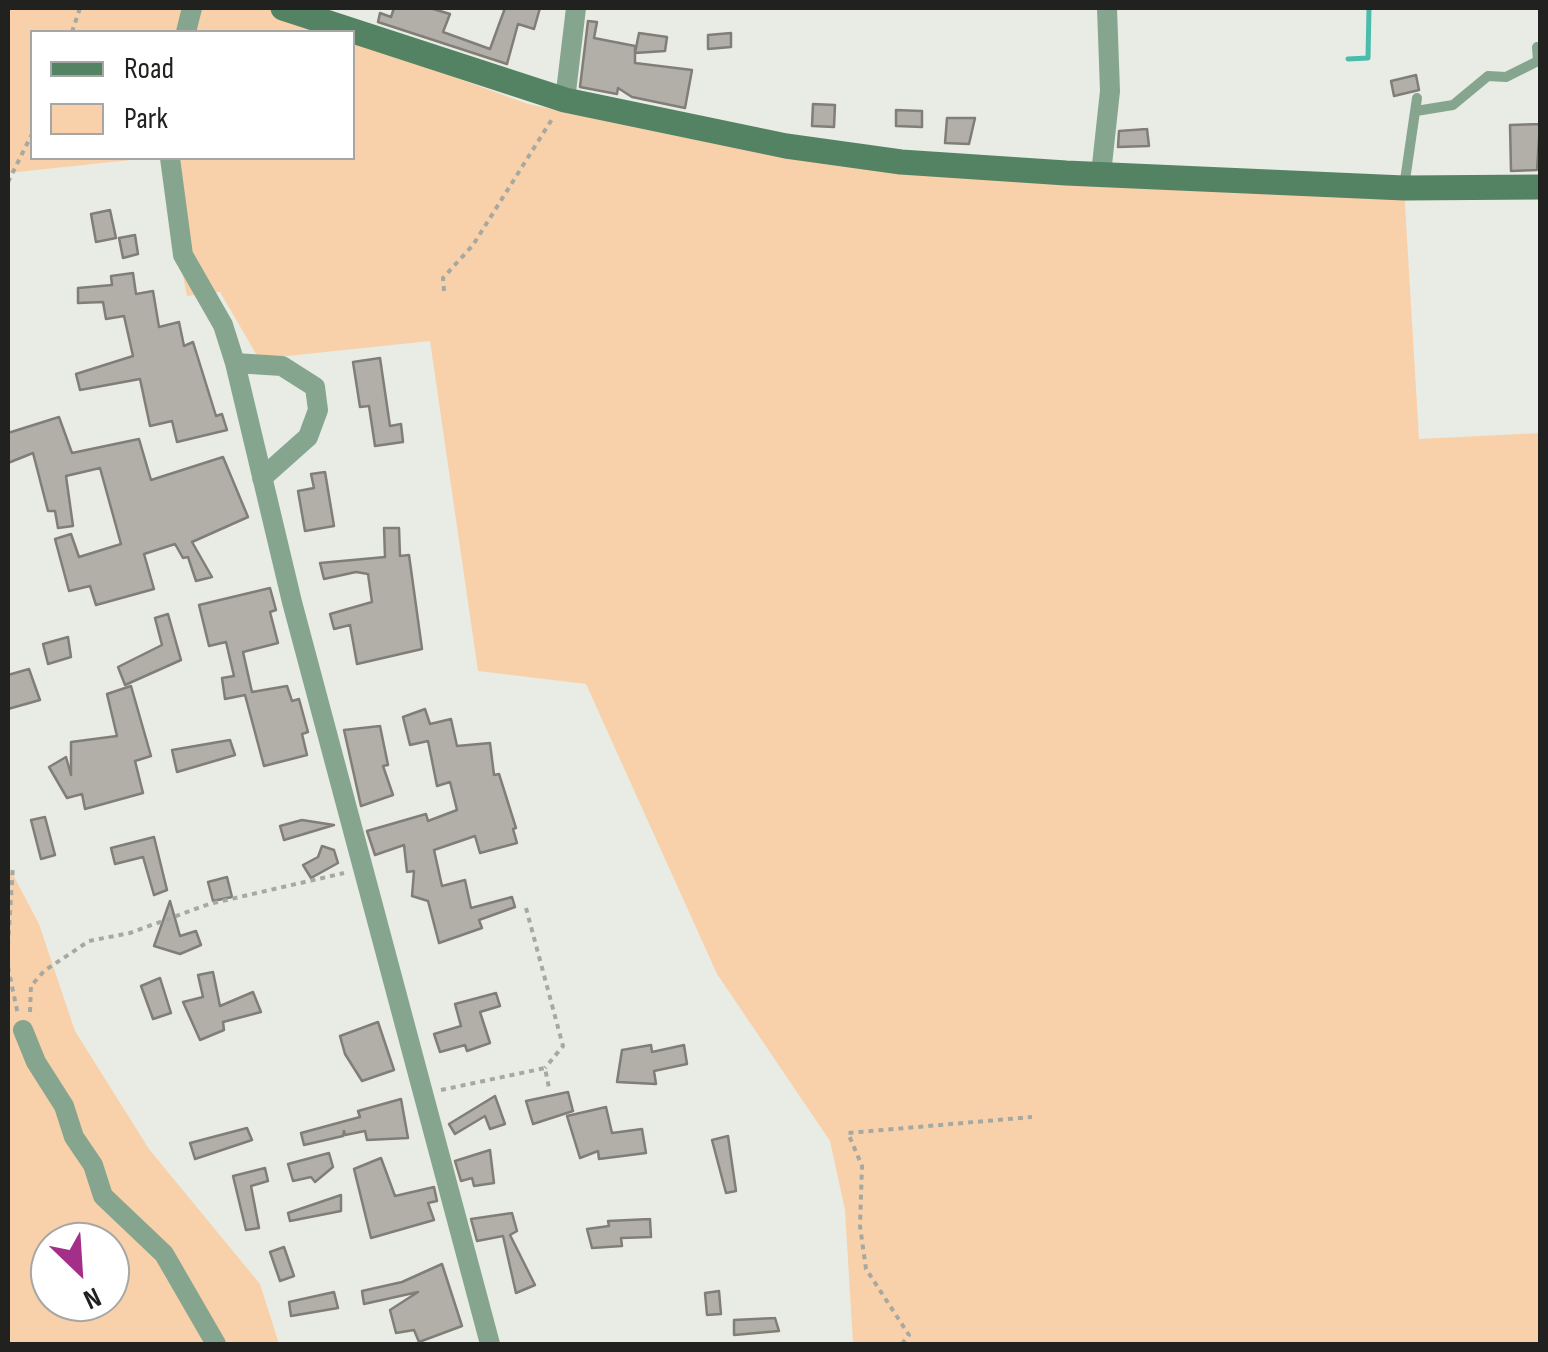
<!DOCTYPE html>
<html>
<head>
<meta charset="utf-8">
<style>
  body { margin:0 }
  #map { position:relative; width:1548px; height:1352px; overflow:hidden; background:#e9ece4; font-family:"Sofia Sans Condensed",sans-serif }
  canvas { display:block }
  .frame { position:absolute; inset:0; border:10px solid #21221f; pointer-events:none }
  .legend { position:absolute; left:30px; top:30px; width:325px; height:130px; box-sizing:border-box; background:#fff; border:2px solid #a6a7a5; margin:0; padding:12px 18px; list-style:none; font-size:30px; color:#21221f }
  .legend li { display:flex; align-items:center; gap:20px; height:50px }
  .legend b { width:50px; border:2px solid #a6a7a5 }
  .north { position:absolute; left:30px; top:1222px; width:100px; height:100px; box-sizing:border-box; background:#fff; border:2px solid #a6a7a5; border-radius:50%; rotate:155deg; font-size:28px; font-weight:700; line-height:40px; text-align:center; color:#21221f }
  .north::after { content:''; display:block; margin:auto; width:35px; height:45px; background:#a32f89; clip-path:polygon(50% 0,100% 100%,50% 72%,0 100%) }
</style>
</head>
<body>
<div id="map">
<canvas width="1548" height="1352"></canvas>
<div class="frame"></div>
<ul class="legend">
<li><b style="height:12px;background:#548363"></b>Road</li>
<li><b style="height:28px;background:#f8d1ab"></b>Park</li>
</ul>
<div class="north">N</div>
</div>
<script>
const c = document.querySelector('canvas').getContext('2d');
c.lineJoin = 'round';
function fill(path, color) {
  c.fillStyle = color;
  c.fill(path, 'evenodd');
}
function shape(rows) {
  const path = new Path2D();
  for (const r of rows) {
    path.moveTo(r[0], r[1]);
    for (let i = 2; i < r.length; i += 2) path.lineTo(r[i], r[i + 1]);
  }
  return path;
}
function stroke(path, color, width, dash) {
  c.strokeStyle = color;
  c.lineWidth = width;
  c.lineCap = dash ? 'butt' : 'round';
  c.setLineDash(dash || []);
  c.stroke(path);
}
fill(shape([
  [8,8,272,8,332,32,32,32,32,158,150,158,8,173],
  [353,40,528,104,711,143,1404,188,1419,439,1540,433,1540,1344,853,1344,845,1210,830,1141,717,974,586,684,478,671,430,341,259,359,220,292,187,296,160,158,352,158],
  [8,865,39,924,75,1031,149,1149,260,1284,279,1344,8,1344],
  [50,1242,110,1242,110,1302,50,1302]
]), '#f8d1ab');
stroke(shape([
  [1348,59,1368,58,1369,8]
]), '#4bbbac', 5);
const building = shape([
  [394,8,430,8,450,14,443,32,490,49,505,8,540,8,534,29,518,24,507,64,378,22,380,13,391,17,394,8],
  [588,21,597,22,594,38,635,46,635,63,692,70,685,108,632,97,618,88,617,94,580,87,588,21],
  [639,33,667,37,665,51,635,53,639,33],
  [731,33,731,47,708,49,708,35,731,33],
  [1416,75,1419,90,1394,96,1391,81,1416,75],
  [813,104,835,105,834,127,812,126,813,104],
  [896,110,922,111,922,127,896,126,896,110],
  [947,118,975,118,969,144,945,143,947,118],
  [1540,124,1537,170,1511,171,1510,125,1540,124],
  [1147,129,1149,146,1118,147,1119,131,1147,129],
  [110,210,116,238,96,242,91,214,110,210],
  [135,235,138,254,123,258,119,238,135,235],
  [133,273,136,294,153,291,159,327,179,322,184,346,193,342,216,416,222,414,227,430,177,442,172,421,150,426,140,379,80,390,76,374,133,356,124,316,106,319,103,302,78,303,78,288,112,285,111,276,133,273],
  [380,358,390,426,401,424,403,442,375,446,369,406,360,407,353,362,380,358],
  [59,417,72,453,139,439,151,480,223,457,248,517,192,542,212,577,196,581,188,557,183,558,175,544,144,554,154,589,96,605,90,586,69,591,55,539,71,534,79,557,121,544,100,468,66,476,73,526,58,528,55,511,48,511,33,453,8,463,8,433,59,417],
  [325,472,334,526,305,531,298,491,314,488,311,474,325,472],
  [384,528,399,528,400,556,409,555,422,649,357,664,350,625,334,629,330,614,372,602,368,574,356,572,324,579,320,563,385,557,384,528],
  [270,588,276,610,270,612,278,643,243,652,252,692,287,686,292,701,299,699,308,732,302,734,307,755,264,766,245,695,225,699,222,678,234,676,226,642,209,646,199,605,270,588],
  [168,614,181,660,125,685,118,667,162,645,155,618,168,614],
  [68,637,71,657,48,664,43,644,68,637],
  [29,669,40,700,8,709,8,675,29,669],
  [131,686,151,756,135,761,143,793,85,809,82,794,67,798,49,767,66,757,71,775,71,742,117,736,107,694,131,686],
  [425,709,430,724,451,719,457,746,490,743,494,775,499,774,516,828,513,829,517,843,480,853,475,836,434,850,442,886,465,880,471,908,512,897,515,907,479,920,482,928,439,943,428,901,412,896,414,871,407,872,404,845,375,855,367,831,426,814,428,821,457,810,450,782,437,786,428,741,410,745,403,717,425,709],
  [380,726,388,765,383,766,393,795,361,806,344,730,380,726],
  [230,740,235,755,177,772,172,750,230,740],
  [45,817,55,855,41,859,31,820,45,817],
  [302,820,334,825,284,840,280,826,302,820],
  [154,837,167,890,154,895,143,857,115,864,111,848,154,837],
  [322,846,334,850,338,863,311,878,303,865,318,857,322,846],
  [227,877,232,897,213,901,208,882,227,877],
  [170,901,180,936,196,931,201,945,180,954,154,946,170,901],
  [213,972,220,1006,253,992,261,1012,223,1022,224,1030,200,1040,183,1002,203,997,198,975,213,972],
  [160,978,171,1013,153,1019,141,986,160,978],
  [496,993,500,1006,480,1012,490,1043,467,1051,465,1045,440,1052,434,1034,461,1026,455,1004,496,993],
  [378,1022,394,1070,362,1081,345,1054,340,1036,378,1022],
  [651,1045,652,1052,684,1045,687,1064,654,1071,656,1084,617,1082,622,1050,651,1045],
  [568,1092,573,1111,533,1124,526,1101,568,1092],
  [495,1096,505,1124,490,1129,485,1116,455,1134,449,1124,495,1096],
  [401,1099,408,1138,367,1140,365,1131,345,1135,344,1131,343,1136,304,1145,301,1133,360,1117,358,1111,401,1099],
  [606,1107,612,1133,642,1129,646,1153,599,1159,598,1151,580,1158,567,1116,606,1107],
  [247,1128,252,1140,195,1159,190,1143,247,1128],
  [728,1136,736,1191,726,1193,712,1140,728,1136],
  [490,1150,494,1183,474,1186,472,1178,461,1181,455,1161,490,1150],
  [329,1153,333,1167,315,1182,311,1177,293,1181,288,1164,329,1153],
  [381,1158,395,1196,434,1187,437,1201,428,1203,434,1220,371,1238,354,1169,381,1158],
  [265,1168,268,1181,251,1186,259,1228,246,1230,233,1176,265,1168],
  [341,1195,341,1211,290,1221,288,1213,341,1195],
  [512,1213,517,1231,510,1235,535,1285,516,1293,503,1236,477,1241,471,1219,512,1213],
  [650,1219,651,1237,621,1238,622,1246,592,1248,587,1229,609,1226,608,1221,650,1219],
  [284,1247,294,1276,280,1281,270,1252,284,1247],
  [442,1264,462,1326,419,1342,414,1330,396,1333,390,1310,418,1292,364,1304,362,1291,402,1282,442,1264],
  [719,1291,721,1314,707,1315,705,1293,719,1291],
  [334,1292,338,1308,291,1316,289,1302,334,1292],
  [775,1318,779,1331,734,1335,734,1320,775,1318]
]);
fill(building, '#b1afa7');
stroke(building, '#807e77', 2.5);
stroke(shape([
  [72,32,80,8],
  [8,182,32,134],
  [444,291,443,278,473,245,554,116],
  [526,908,563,1046,545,1068],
  [8,945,13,866],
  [8,967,18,1015],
  [30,1012,31,986,44,971,89,941,130,933,209,904,344,873],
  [441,1090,545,1068,549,1088],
  [902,1344,909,1335,866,1269,860,1226,862,1166,848,1133,1032,1117]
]), '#a6a9a2', 4, [5, 5]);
stroke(shape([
  [1416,111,1453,105,1488,76,1506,77,1538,61,1537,47],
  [1404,187,1417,98]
]), '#86a58f', 10);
stroke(shape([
  [186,32,192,8],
  [565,100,576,8],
  [170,158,183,255,223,325,235,363,292,602,490,1344],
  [1101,174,1110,91,1107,8],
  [235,363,282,366,315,387,318,410,308,437,262,478],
  [23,1030,36,1062,64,1106,74,1137,93,1165,103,1196,164,1254,216,1344]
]), '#86a58f', 20);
stroke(shape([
  [283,8,565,100,786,146,901,162,1066,173,1404,188,1540,187]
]), '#548363', 25);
</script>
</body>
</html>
